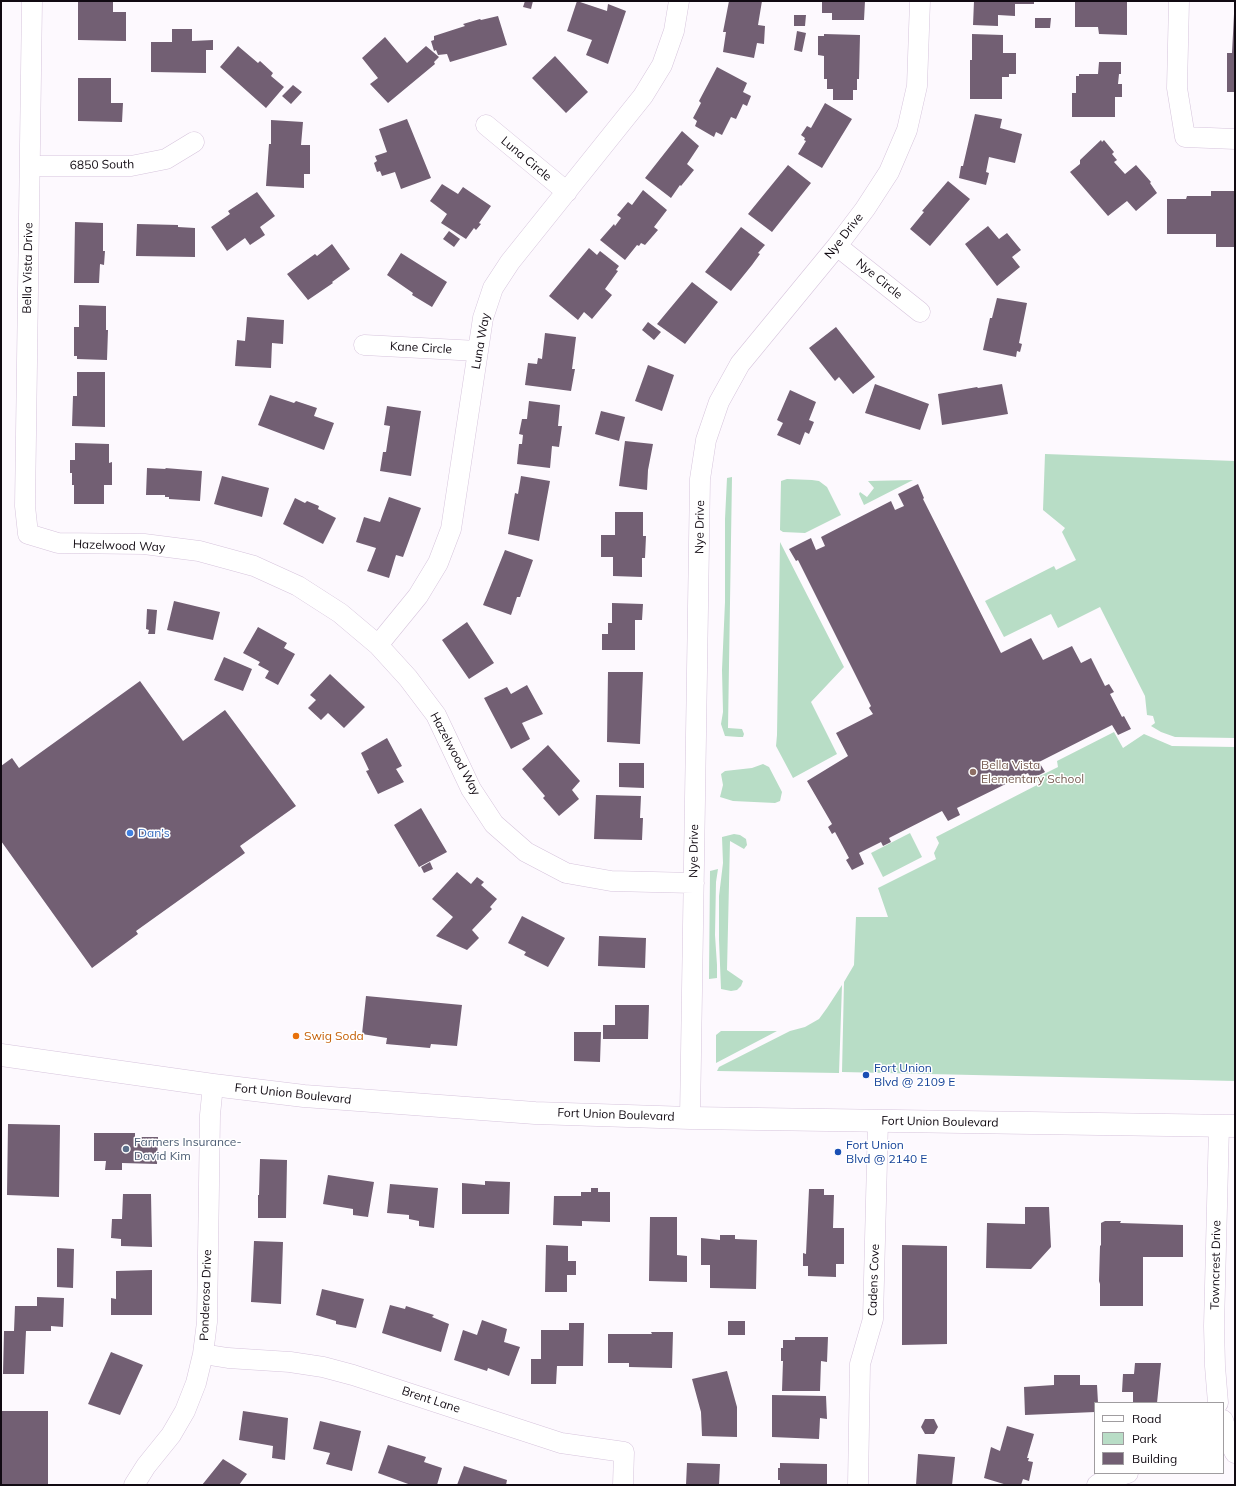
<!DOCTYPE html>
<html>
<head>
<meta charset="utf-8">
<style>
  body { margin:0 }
  #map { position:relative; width:1236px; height:1486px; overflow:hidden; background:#fdf9fe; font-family:Mulish,sans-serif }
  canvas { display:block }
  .frame { position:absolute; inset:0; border:2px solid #110a12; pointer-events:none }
  .legend { position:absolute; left:1094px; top:1402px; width:130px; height:72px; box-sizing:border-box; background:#fff; border:1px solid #a09da0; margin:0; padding:5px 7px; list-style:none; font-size:12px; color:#110a12 }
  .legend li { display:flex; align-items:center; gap:8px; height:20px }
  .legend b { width:20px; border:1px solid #a09da0 }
</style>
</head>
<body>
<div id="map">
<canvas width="1236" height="1486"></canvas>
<div class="frame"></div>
<ul class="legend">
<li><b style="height:5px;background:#fff"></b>Road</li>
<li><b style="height:11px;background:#b8ddc6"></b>Park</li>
<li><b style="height:11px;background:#725f73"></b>Building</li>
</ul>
</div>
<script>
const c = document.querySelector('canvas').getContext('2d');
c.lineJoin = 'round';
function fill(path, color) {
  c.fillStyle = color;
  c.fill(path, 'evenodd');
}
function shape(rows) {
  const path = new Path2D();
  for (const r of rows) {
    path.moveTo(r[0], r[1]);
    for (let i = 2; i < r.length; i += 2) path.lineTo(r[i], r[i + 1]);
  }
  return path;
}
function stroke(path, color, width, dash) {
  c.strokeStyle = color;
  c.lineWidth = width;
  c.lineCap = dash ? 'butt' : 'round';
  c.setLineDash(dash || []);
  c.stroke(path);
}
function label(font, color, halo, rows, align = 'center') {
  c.font = font + ' Mulish,sans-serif';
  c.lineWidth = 3;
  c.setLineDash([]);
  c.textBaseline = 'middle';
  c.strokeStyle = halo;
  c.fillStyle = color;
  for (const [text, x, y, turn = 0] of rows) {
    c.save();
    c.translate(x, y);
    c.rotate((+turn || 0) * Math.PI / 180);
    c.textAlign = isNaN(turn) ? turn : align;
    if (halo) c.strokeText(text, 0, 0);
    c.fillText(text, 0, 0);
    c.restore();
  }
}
fill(shape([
  [1045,454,1235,461,1235,738,1175,737,1161,732,1151,726,1155,723,1153,716,1147,715,1145,696,1100,607,1058,628,1051,614,1004,637,985,601,1054,566,1056,570,1076,560,1062,532,1065,528,1043,510],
  [732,477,728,728,742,729,744,734,743,737,739,737,725,736,721,724,723,712,722,670,725,602,725,519,727,478],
  [787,479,812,480,819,481,827,487,841,515,805,533,783,532,780,530,781,481],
  [913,480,864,505,859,494,860,492,867,497,874,488,868,481],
  [780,542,844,667,811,702,837,754,793,778,776,746,777,735],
  [1114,732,1123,748,1144,734,1172,746,1235,747,1235,1081,842,1072,844,982,854,965,856,917,888,917,878,888,936,859,934,853,939,843,936,837,1039,784,1036,778,1058,767,1057,761],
  [763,764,769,767,782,792,780,801,775,803,733,801,720,797,723,785,721,774,725,771,752,768],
  [910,833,922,857,883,877,871,853],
  [734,834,740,835,746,839,747,845,744,849,730,841,727,970,743,981,741,986,737,990,731,991,721,989,719,940,719,896,723,863,722,837],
  [718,869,716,882,715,935,717,965,717,978,709,979,710,871],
  [842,985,839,1073,717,1071,719,1067,790,1031,805,1027,819,1019,827,1008],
  [721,1031,777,1031,716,1063,716,1035]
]), '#b8ddc6');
fill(shape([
  [78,1,113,1,113,12,126,12,126,41,78,40],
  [525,1,533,1,531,9,523,7],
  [577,1,607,11,608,4,626,11,608,64,586,55,592,40,567,31],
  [729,1,762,1,758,25,765,26,764,44,757,43,754,58,723,52,726,32,723,32],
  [822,1,865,1,864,20,832,20,832,13,822,13],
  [974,1,1034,1,1034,4,1015,4,1015,16,998,15,998,26,973,25],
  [1075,1,1127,2,1127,35,1099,34,1098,27,1075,27],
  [1234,14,1235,14,1235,92,1227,92,1227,53,1232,53],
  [794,15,806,15,805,26,794,26],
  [498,16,507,45,450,62,447,54,438,55,436,50,434,51,431,41,434,40,434,36,465,26,463,24,480,19,481,20],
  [1035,18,1051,18,1050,28,1035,28],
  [172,29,192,29,192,41,213,40,213,50,206,50,206,73,151,72,151,42,172,42],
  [797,31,806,33,802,52,794,50],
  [824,34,860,35,859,79,857,79,857,90,853,90,853,100,833,100,833,89,827,89,827,79,824,79,824,56,818,55,818,36,824,36],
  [972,34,1003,35,1003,53,1016,53,1016,74,1009,74,1009,77,1002,77,1002,99,970,99,970,60,972,60],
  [385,37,407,63,426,46,439,57,434,62,435,64,388,103,370,84,378,78,362,58],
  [238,46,258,63,260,61,273,73,271,76,284,87,266,108,220,67],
  [555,56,588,92,566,113,532,78],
  [1099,62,1121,62,1121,74,1119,74,1118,84,1122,84,1122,97,1115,97,1115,117,1072,117,1072,93,1076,93,1076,76,1079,76,1079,74,1098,74],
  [717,67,747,83,743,92,751,96,747,106,743,104,736,119,731,117,722,135,716,132,714,137,695,126,697,121,693,118,701,103,699,101],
  [78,78,111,78,111,103,123,103,122,122,78,121],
  [293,85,302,92,291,104,282,96],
  [825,103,852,119,822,168,798,154,806,141,804,140,805,138,801,135,807,126,811,128],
  [975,114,1002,119,1000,128,1022,134,1015,163,989,157,986,172,989,173,986,185,959,178,961,166,963,166],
  [407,119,431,178,401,189,395,172,382,176,380,171,377,172,374,163,377,161,375,156,387,152,379,129],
  [271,120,303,122,301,145,310,145,310,174,304,174,304,188,266,186,269,144,271,144],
  [682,131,699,146,687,164,694,170,681,186,680,185,671,198,645,178],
  [1101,140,1102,142,1104,140,1114,152,1112,154,1117,160,1114,162,1125,174,1136,165,1151,182,1150,183,1157,193,1136,211,1127,201,1108,216,1070,172,1080,164,1080,160],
  [788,165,811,183,772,232,748,214],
  [948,181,970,199,930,246,910,229,924,212,922,211],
  [442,184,458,194,463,187,491,206,479,223,481,224,476,230,474,228,466,239,441,223,447,214,430,201],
  [643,190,667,210,654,227,658,230,645,245,641,243,639,246,637,245,625,260,600,240,614,224,615,226,621,218,617,215,628,202,632,205],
  [1211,191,1234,191,1234,193,1235,193,1235,247,1216,247,1216,234,1167,234,1167,199,1186,199,1187,196,1211,196],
  [257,192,275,216,260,227,265,235,250,245,245,238,227,251,211,227,230,214,228,211],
  [75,222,103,223,103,251,105,251,104,265,100,264,99,283,74,283],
  [137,224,178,225,178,227,195,228,195,257,136,256],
  [988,226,999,239,1007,233,1021,250,1012,257,1020,267,997,286,965,244],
  [741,227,765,245,758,253,760,254,752,265,731,291,705,272],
  [449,231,460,239,454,247,443,239],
  [332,244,350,269,332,282,333,283,308,300,287,274,315,254,317,256],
  [589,248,597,255,600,251,619,266,616,270,618,271,605,289,612,295,592,319,584,312,578,320,549,296],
  [401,253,447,282,432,307,412,295,413,293,387,275],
  [692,282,718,302,685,344,657,324],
  [997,298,1027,303,1019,343,1022,344,1020,352,1017,351,1016,357,983,350,990,318,992,318],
  [79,305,106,306,106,330,108,330,107,360,77,359,77,356,74,356,74,327,79,327],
  [247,317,284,320,283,344,272,343,271,368,235,366,237,340,245,341],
  [648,322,661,332,654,340,642,330],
  [836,327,875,377,853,394,839,377,835,381,809,348],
  [545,333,576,337,572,369,575,369,571,391,525,385,528,363,537,364,538,358,542,359],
  [648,365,674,375,662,411,635,401],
  [77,372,105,372,105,427,72,426,73,396,77,396],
  [875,384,929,404,920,430,865,413],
  [1002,384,1008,414,942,425,938,394,977,387,978,388],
  [790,390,816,402,809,420,814,422,809,434,805,432,800,445,777,435,783,423,777,420],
  [270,395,294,403,296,401,317,408,314,416,334,423,324,450,258,425],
  [529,401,560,405,558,426,562,426,559,447,552,446,550,468,517,464,519,444,522,444,523,435,519,434,522,419,527,419],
  [387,406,421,411,411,476,380,471,383,452,386,452,390,426,384,425],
  [601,411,625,417,619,441,595,434],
  [625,441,653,444,648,470,647,490,619,486],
  [75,443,109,444,109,463,112,462,112,485,104,485,104,504,74,504,74,485,72,485,72,473,70,473,70,460,75,460],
  [147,468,166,469,165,468,202,471,200,501,169,499,169,497,165,497,165,495,146,495],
  [222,476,269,488,262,517,214,504],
  [521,476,550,481,539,541,508,534,515,493,518,494],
  [918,484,924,498,923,499,1001,653,1031,638,1043,660,1072,646,1081,663,1091,658,1105,686,1109,684,1114,692,1110,694,1122,717,1124,716,1131,729,1118,735,1112,725,1039,762,1045,772,1031,779,1028,773,957,808,960,815,948,821,942,811,889,838,891,842,883,846,881,842,859,853,864,864,852,870,846,860,849,858,835,832,832,834,828,827,832,824,807,781,848,756,836,733,873,714,869,708,871,706,798,560,796,561,789,549,811,538,816,550,825,546,821,537,891,501,895,510,904,506,898,494],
  [389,497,421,508,403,557,396,555,389,578,367,571,376,548,356,542,364,517,380,522],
  [295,498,305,503,307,501,319,506,318,509,336,518,323,544,283,524],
  [615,512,643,512,643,536,646,536,645,558,642,558,642,577,613,576,613,557,601,557,601,535,615,535],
  [505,550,533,560,520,597,517,597,511,615,483,605],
  [174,601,220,612,213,640,167,630],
  [612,603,643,604,642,620,635,620,635,650,602,650,602,634,608,634,608,623,612,623],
  [147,609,157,610,155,634,148,634,149,630,146,629],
  [467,622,494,663,469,679,442,640],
  [258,627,287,643,284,648,295,654,278,685,265,678,269,671,258,665,260,662,243,653],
  [224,657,252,669,243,691,214,680],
  [608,672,643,672,640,744,607,742],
  [330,674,365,707,344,728,328,713,321,720,308,708,316,700,310,695],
  [140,681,183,741,225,710,296,806,240,846,245,853,136,931,138,934,92,968,1,841,1,766,12,758,19,768],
  [527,685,543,714,522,723,530,739,511,749,484,698,507,687,511,694],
  [387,738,402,766,396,769,404,782,378,794,366,771,369,770,361,753],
  [548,745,580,781,572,790,579,799,559,816,543,798,545,796,522,769],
  [619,763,644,763,644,788,619,787],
  [596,795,641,796,640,818,643,818,642,840,594,839],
  [421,808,447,852,419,867,394,825],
  [430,862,433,869,424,873,421,867],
  [457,872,471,884,477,877,484,882,481,885,497,899,490,907,492,909,472,930,479,938,467,950,436,936,453,917,432,899],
  [522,916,565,938,548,967,524,955,526,952,508,943],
  [599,936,646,938,645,968,598,966],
  [366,996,462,1005,457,1046,431,1044,430,1048,386,1044,387,1038,362,1034],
  [615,1005,649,1005,648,1039,603,1039,603,1025,615,1025],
  [574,1032,601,1032,600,1062,574,1061],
  [8,1124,60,1125,59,1197,7,1195],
  [94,1133,135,1133,135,1137,158,1137,157,1164,122,1163,122,1170,105,1170,106,1161,94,1161],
  [260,1159,287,1160,286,1218,258,1218,258,1195,259,1195],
  [328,1175,374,1182,368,1217,353,1215,353,1209,323,1204],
  [485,1181,510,1182,509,1214,462,1214,462,1183,485,1185],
  [390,1184,438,1188,434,1228,419,1226,419,1221,409,1219,409,1215,387,1213],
  [591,1188,598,1188,598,1192,610,1192,610,1222,582,1221,582,1226,553,1225,554,1196,581,1196,581,1192,591,1192],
  [809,1189,824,1189,824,1195,834,1195,833,1228,844,1228,844,1264,836,1264,836,1277,808,1276,808,1266,803,1266,803,1253,806,1254],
  [123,1194,151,1194,152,1247,121,1246,121,1239,111,1238,112,1219,122,1219],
  [1025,1207,1049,1207,1051,1247,1031,1269,986,1268,987,1223,1025,1224],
  [650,1217,677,1217,677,1255,687,1256,687,1282,649,1281],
  [1105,1221,1121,1221,1120,1223,1183,1225,1183,1257,1143,1257,1143,1306,1100,1306,1100,1284,1099,1281,1100,1246,1101,1245,1101,1223],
  [720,1235,735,1235,735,1239,757,1240,756,1289,710,1288,710,1265,701,1265,701,1238,720,1240],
  [254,1241,283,1242,281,1304,251,1302],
  [546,1245,568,1246,568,1261,576,1261,576,1275,567,1275,567,1292,545,1292],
  [902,1245,947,1246,947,1344,902,1345],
  [57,1248,74,1249,73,1288,57,1287],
  [152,1270,152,1315,111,1315,111,1298,116,1299,116,1271],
  [322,1289,364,1299,356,1328,336,1324,336,1321,316,1315],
  [37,1297,64,1298,63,1327,51,1326,51,1331,26,1331,24,1374,3,1374,4,1331,14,1331,15,1306,37,1306],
  [390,1305,405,1309,406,1306,434,1315,432,1317,449,1324,441,1352,382,1333],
  [482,1320,507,1329,504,1342,520,1347,509,1376,488,1368,487,1371,454,1360,463,1330,477,1335],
  [728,1321,745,1321,745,1335,728,1335],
  [569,1323,584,1323,583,1366,557,1366,556,1384,531,1384,531,1359,541,1359,541,1330,569,1330],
  [651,1332,673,1332,672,1368,629,1367,629,1363,608,1363,608,1334,652,1334],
  [795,1337,828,1337,827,1362,821,1361,820,1391,782,1391,783,1361,781,1361,781,1348,783,1348,783,1340,795,1340],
  [111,1352,143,1365,120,1415,88,1404],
  [1135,1363,1161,1363,1157,1403,1133,1403,1133,1392,1122,1392,1123,1374,1134,1374],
  [727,1371,737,1407,737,1437,702,1436,701,1412,692,1379],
  [1054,1375,1080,1375,1080,1385,1097,1385,1098,1403,1095,1403,1095,1412,1025,1415,1024,1387,1054,1385],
  [772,1395,826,1396,827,1419,820,1418,819,1439,772,1437],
  [1,1411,48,1411,48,1485,1,1485],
  [243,1411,288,1418,285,1460,272,1458,273,1446,239,1440],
  [925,1419,934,1419,938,1427,934,1434,925,1434,921,1427],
  [320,1421,361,1431,352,1471,326,1464,330,1453,313,1449],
  [1007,1426,1034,1434,1027,1458,1029,1458,1028,1461,1033,1462,1029,1481,1023,1479,1021,1485,1007,1485,984,1478,991,1447,1000,1451],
  [388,1445,426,1457,424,1462,442,1468,437,1485,411,1485,378,1473],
  [918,1454,955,1457,952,1485,916,1485],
  [223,1459,247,1474,239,1485,202,1485],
  [687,1463,720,1464,719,1485,686,1485],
  [780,1463,827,1464,827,1485,780,1485,780,1480,778,1480,778,1468,780,1468],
  [464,1466,507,1480,506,1485,457,1485]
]), '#725f73');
const street = shape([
  [32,1,25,506,28,534,58,543,144,544,199,551,254,566,298,586,340,613,378,645,408,678,436,715,471,789,494,824,526,852,566,873,611,881,694,883],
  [1179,1,1177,88,1185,137,1235,139],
  [486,125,567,192],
  [30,166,131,166,166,159,194,142],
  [837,246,920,312],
  [364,345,478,351],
  [378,645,418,596,438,563,451,529,483,318,493,288,510,262,643,96,662,65,674,31,679,1],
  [690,1118,700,479,706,440,719,402,740,364,837,246,865,209,889,172,907,130,917,86,920,1],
  [203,1354,228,1358,290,1362,323,1367,353,1375,561,1443,624,1452,623,1485],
  [1218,1403,1215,1366,1214,1326,1219,1126],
  [1223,1420,1230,1443,1235,1453],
  [134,1485,146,1466,171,1435,185,1411,196,1383,203,1354,207,1322,210,1115,213,1085],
  [858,1485,860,1364,873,1319,878,1121],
  [1097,1485,1105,1480,1128,1473]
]);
const secondary = shape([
  [1,1055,213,1085,304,1096,535,1113,690,1118,1235,1126]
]);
stroke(street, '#d6c4dc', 21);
stroke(secondary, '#d6c4dc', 23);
stroke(street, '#fff', 20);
stroke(secondary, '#fff', 22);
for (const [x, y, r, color] of [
  [973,772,4,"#8d6e63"],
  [130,833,4,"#3f7fe0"],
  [296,1036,4,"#e8710a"],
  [866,1075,4,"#1a4fb4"],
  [126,1149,4,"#5c6f8a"],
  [838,1152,4,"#1a4fb4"]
]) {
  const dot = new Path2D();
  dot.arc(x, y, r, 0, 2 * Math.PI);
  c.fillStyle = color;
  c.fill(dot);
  stroke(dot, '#fff', 1.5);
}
label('12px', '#110a12', '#fff', [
  ["Luna Circle",526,159,40],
  ["6850 South",102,165,-1],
  ["Nye Drive",844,236,-52],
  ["Bella Vista Drive",28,268,-89],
  ["Nye Circle",879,279,39],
  ["Luna Way",481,341,-80],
  ["Kane Circle",421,348,3],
  ["Nye Drive",700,527,-89],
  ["Hazelwood Way",119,546,2],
  ["Hazelwood Way",455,754,62],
  ["Nye Drive",694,851,-89],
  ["Fort Union Boulevard",293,1094,6],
  ["Fort Union Boulevard",616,1115,2],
  ["Fort Union Boulevard",940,1122,1],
  ["Towncrest Drive",1216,1265,-89],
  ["Cadens Cove",874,1280,-88],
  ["Ponderosa Drive",206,1295,-88],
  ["Brent Lane",431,1400,18]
]);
label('12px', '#785e54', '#fff', [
  ["Bella Vista",981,765],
  ["Elementary School",981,779]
], 'left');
label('12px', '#366cbe', '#fff', [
  ["Dan's",138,833]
], 'left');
label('12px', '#c56008', '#fff', [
  ["Swig Soda",304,1036]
], 'left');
label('12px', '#164399', '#fff', [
  ["Fort Union",874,1068],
  ["Blvd @ 2109 E",874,1082],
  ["Fort Union",846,1145],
  ["Blvd @ 2140 E",846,1159]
], 'left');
label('12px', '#4e5e75', '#fff', [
  ["Farmers Insurance-",134,1142],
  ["David Kim",134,1156]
], 'left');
</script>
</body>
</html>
